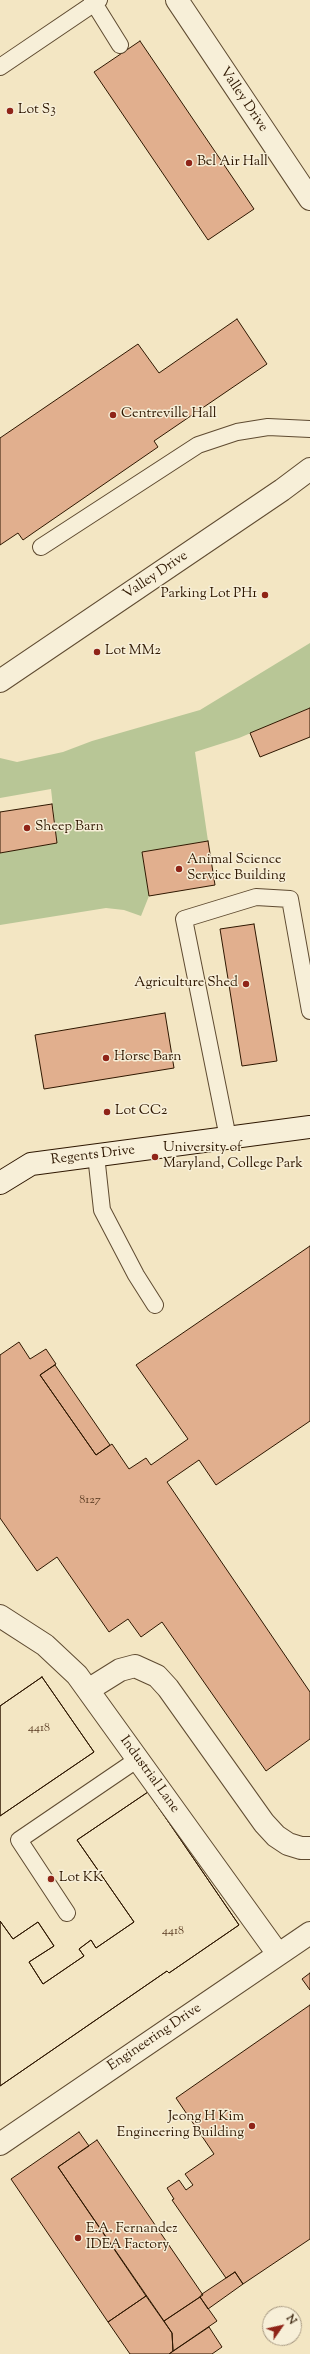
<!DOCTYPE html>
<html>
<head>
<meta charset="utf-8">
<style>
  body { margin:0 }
  #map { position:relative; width:310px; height:2354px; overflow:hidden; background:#f3e6c3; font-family:"Sorts Mill Goudy",serif }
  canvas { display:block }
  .north { position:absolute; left:262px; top:2306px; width:40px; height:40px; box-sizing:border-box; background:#f7efd8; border:1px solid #a79982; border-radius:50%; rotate:56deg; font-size:11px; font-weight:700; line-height:16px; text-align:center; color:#2e1700 }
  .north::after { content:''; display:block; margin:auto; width:14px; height:18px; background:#8f2418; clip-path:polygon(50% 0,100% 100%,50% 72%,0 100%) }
</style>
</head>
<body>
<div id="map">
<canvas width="310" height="2354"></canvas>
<div class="north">N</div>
</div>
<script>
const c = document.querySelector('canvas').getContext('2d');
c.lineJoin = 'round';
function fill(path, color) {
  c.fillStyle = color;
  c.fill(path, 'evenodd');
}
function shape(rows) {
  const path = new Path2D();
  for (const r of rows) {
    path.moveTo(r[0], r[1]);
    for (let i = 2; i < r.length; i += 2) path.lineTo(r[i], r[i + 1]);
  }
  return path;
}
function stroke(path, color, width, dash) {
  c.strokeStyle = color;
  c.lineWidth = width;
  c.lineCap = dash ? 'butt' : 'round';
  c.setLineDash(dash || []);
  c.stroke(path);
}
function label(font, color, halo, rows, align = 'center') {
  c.font = font + ' "Sorts Mill Goudy",serif';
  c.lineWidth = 3;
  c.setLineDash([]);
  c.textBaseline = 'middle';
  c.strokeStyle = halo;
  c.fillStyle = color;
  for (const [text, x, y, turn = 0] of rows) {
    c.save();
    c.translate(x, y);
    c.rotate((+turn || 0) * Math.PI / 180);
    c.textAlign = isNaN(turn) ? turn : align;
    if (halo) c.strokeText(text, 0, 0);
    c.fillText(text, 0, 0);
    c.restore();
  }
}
fill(shape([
  [310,643,310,708,239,738,195,752,208,841,142,852,149,896,141,916,124,910,106,908,0,925,0,853,57,843,51,789,0,798,0,758,17,762,63,752,92,741,200,710]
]), '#b8c696');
const building = shape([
  [140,41,254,209,208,240,94,72,140,41],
  [237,319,267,364,154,441,158,447,33,533,23,540,18,533,0,545,0,438,138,344,159,373,237,319],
  [310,708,310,737,260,757,250,733,310,708],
  [52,804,57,843,0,853,0,812,52,804],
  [208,841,215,885,149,896,142,852,208,841],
  [254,924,277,1061,242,1066,220,929,254,924],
  [165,1013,174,1068,44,1089,35,1035,165,1013],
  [310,1246,310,1421,216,1485,199,1460,167,1482,310,1692,310,1739,266,1771,162,1622,141,1637,128,1619,109,1632,57,1557,37,1571,0,1518,0,1355,19,1342,30,1359,46,1349,56,1364,40,1375,96,1455,112,1444,129,1469,146,1458,151,1465,188,1439,136,1365,310,1246],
  [55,1365,110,1445,96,1455,40,1375,55,1365],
  [42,1677,94,1752,0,1816,0,1706,42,1677],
  [42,1677,94,1752,0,1816,0,1706,42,1677],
  [148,1792,239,1925,169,1973,167,1971,0,2086,0,1921,13,1939,38,1922,54,1946,29,1962,43,1984,84,1956,79,1949,91,1940,96,1948,134,1922,77,1840,148,1792],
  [148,1792,239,1925,169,1973,167,1971,0,2086,0,1921,13,1939,38,1922,54,1946,29,1962,43,1984,84,1956,79,1949,91,1940,96,1948,134,1922,77,1840,148,1792],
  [310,1973,310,1990,302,1979,310,1973],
  [310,2005,310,2239,243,2284,235,2272,226,2278,172,2200,174,2199,167,2188,179,2180,186,2190,193,2185,185,2174,214,2154,176,2098,310,2005],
  [79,2132,89,2146,58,2167,146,2296,108,2322,11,2179,79,2132],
  [97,2140,203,2295,164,2321,58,2167,97,2140],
  [235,2272,243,2284,208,2309,200,2297,202,2294,235,2272],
  [146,2296,172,2333,173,2351,169,2354,130,2354,108,2322,146,2296],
  [200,2297,217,2321,173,2351,172,2333,164,2321,200,2297],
  [209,2327,222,2347,212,2354,169,2354,209,2327]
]);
fill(building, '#e1af8e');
stroke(building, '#2e1700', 1);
const lane = shape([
  [92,0,120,45],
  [0,67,99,0],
  [41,547,198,445,237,432,268,427,310,429],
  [228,1138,184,919,256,897,290,899,310,1011],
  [96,1155,102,1210,136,1275,155,1305],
  [67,1913,19,1840,138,1759]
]);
const street = shape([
  [177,0,310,199],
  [0,681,282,490,310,469],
  [0,1616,45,1645,77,1675,278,1954],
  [88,1690,120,1670,135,1666,157,1676,168,1688,264,1823,276,1836,288,1844,301,1848,310,1848],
  [0,2144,310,1933]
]);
const secondary = shape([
  [0,1183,31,1164,310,1127]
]);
stroke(lane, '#5f4b31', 18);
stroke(street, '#5f4b31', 24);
stroke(secondary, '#2e1700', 24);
stroke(lane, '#f7efd8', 16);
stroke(street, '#f7efd8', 22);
stroke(secondary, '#f7efd8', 22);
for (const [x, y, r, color] of [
  [10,111,4,"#8f2418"],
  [189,163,4,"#8f2418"],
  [113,415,4,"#8f2418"],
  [265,595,4,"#8f2418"],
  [97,652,4,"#8f2418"],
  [27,828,4,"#8f2418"],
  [179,869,4,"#8f2418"],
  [246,984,4,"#8f2418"],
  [106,1058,4,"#8f2418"],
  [107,1112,4,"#8f2418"],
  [155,1157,4,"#8f2418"],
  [51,1879,4,"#8f2418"],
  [252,2126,4,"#8f2418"],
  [78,2238,4,"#8f2418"]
]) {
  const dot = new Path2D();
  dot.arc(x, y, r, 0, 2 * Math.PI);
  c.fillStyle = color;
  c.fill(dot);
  stroke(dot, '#f7efd8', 1.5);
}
label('12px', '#5b3d24', null, [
  ["8127",90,1501],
  ["4418",39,1729],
  ["4418",173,1932]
]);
label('14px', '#2e1700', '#f7efd8', [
  ["Valley Drive",243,100,56],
  ["Valley Drive",156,576,-34],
  ["Regents Drive",93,1156,-7],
  ["Industrial Lane",149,1775,54],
  ["Engineering Drive",155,2038,-34]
]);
label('14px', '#2e1700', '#f7efd8', [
  ["Lot S3",18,111],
  ["Bel Air Hall",197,163],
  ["Centreville Hall",121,415],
  ["Parking Lot PH1",257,595,"right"],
  ["Lot MM2",105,652],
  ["Sheep Barn",35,828],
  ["Animal Science",187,861],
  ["Service Building",187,877],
  ["Agriculture Shed",238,984,"right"],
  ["Horse Barn",114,1058],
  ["Lot CC2",115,1112],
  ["University of",163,1149],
  ["Maryland, College Park",163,1165],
  ["Lot KK",59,1879],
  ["Jeong H Kim",244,2118,"right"],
  ["Engineering Building",244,2134,"right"],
  ["E.A. Fernandez",86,2230],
  ["IDEA Factory",86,2246]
], 'left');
</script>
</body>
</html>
